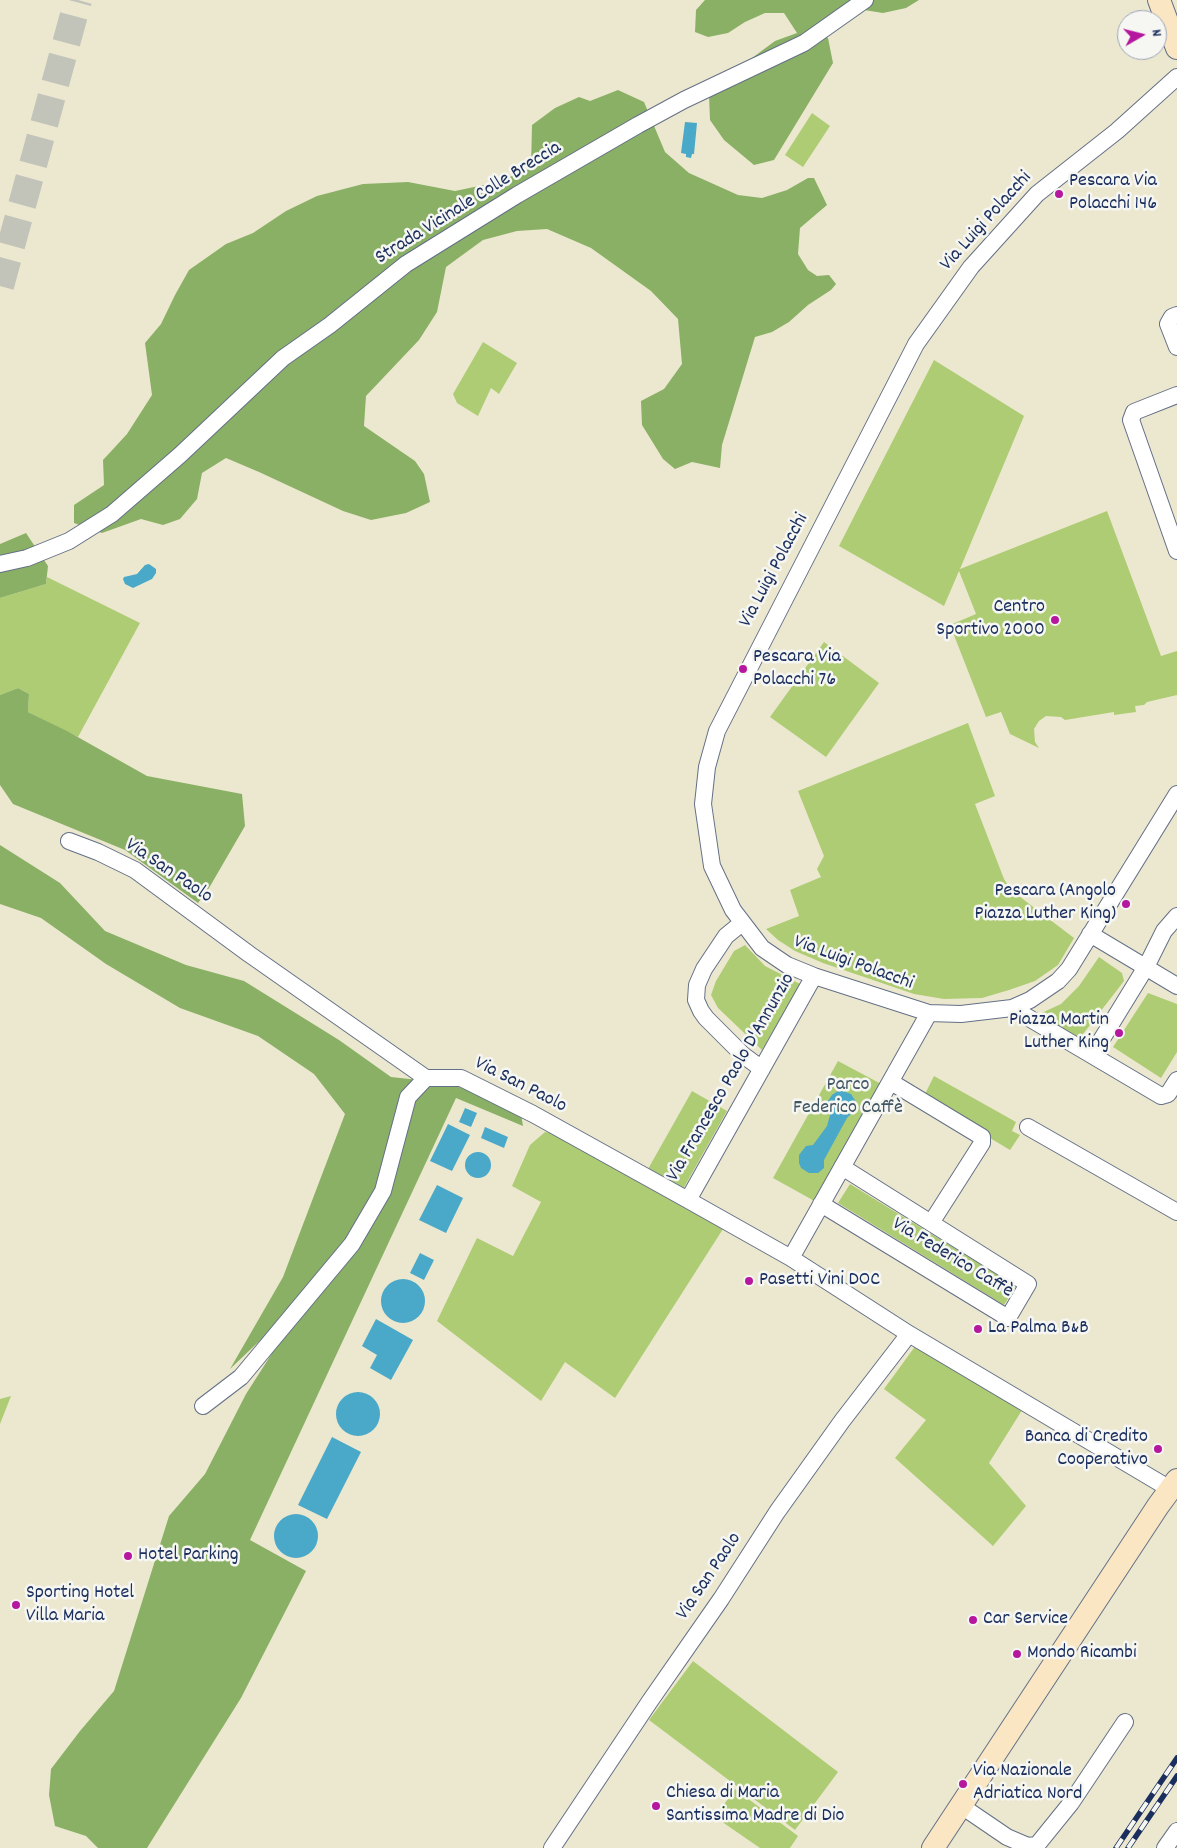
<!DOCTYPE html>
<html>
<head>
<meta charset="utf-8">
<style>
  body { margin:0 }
  #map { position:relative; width:1177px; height:1848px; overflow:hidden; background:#ece8d0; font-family:Dekko,sans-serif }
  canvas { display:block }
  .north { position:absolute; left:1117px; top:10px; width:50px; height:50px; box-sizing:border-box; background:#f6f6f2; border:1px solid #9ea6b7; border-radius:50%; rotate:82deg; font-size:14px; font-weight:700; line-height:20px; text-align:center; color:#1b2f5e }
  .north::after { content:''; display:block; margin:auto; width:18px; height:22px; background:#b5179e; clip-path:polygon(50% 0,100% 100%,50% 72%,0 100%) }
</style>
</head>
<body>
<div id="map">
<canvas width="1177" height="1848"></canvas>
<div class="north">N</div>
</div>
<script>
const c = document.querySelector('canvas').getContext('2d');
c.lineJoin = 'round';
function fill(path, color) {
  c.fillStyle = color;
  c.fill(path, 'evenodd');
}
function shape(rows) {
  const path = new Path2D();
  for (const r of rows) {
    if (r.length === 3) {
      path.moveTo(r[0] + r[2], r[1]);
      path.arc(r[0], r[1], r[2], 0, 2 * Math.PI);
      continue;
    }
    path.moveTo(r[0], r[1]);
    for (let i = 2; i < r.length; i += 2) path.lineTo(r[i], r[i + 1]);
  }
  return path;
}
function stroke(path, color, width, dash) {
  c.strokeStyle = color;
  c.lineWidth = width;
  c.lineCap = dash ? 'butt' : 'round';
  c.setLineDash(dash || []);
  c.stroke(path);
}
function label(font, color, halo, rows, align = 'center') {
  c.font = font + ' Dekko,sans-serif';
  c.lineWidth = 5;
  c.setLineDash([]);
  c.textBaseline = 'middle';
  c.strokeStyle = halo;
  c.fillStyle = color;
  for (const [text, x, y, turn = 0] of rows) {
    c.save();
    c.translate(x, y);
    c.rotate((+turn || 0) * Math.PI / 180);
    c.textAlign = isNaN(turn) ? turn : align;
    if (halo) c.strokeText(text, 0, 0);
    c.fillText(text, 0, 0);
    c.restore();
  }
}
fill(shape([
  [812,113,830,126,803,167,785,155],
  [483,342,517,363,499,394,491,388,478,416,457,403,453,394],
  [934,360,1024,416,960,569,1107,511,1161,656,1177,651,1177,695,1147,702,1144,705,1135,706,1136,712,1114,715,1114,712,1065,720,1061,717,1046,716,1039,721,1034,729,1035,742,1039,748,1010,734,1001,712,986,717,950,625,976,614,959,571,944,606,839,546],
  [47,577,140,623,78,737,28,712,29,694,18,688,0,695,0,598,46,584],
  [824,642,879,683,826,757,770,717],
  [968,723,995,796,975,804,1004,879,1011,890,1074,938,1058,965,1035,981,1009,990,982,998,944,999,914,994,823,963,795,951,778,940,766,929,799,916,790,890,821,877,817,869,824,856,798,791],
  [745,945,765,966,800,984,762,1050,718,1008,711,995,716,981,734,951],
  [1099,957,1122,973,1124,981,1080,1038,1037,1015,1061,1004,1079,986],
  [1148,993,1177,1004,1177,1052,1161,1078,1113,1047],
  [838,1061,885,1086,818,1203,773,1178],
  [934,1076,1016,1122,1012,1131,1020,1135,1010,1150,923,1098],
  [692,1091,727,1111,683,1189,648,1169],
  [545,1132,551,1133,723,1229,615,1398,565,1362,541,1401,437,1321,477,1238,513,1256,541,1202,512,1186,530,1145],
  [850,1184,1016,1286,1004,1305,838,1203],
  [919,1341,1024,1407,989,1463,1026,1506,993,1546,895,1458,926,1420,884,1389],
  [11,1396,0,1424,0,1399],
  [693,1661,838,1772,795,1830,649,1720],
  [735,1789,798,1836,790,1848,760,1848,715,1817]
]), '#aecc73');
fill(shape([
  [705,0,919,0,906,8,883,13,864,10,817,30,828,38,833,63,774,160,754,165,724,140,710,120,709,95,752,58,775,41,797,33,784,13,765,13,745,22,728,33,708,37,695,32,696,10],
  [618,90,644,102,665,152,689,173,738,195,762,198,787,190,808,178,814,178,827,205,800,228,798,254,808,270,817,276,829,275,836,284,831,290,808,305,789,322,772,332,755,337,722,445,720,468,692,462,675,469,663,459,642,425,641,401,664,389,682,364,678,319,651,291,591,248,547,229,517,231,483,240,446,267,437,312,419,340,366,396,364,426,415,461,424,474,430,502,406,513,371,520,343,511,259,472,226,458,202,473,197,499,180,519,163,525,141,519,102,533,74,523,74,505,104,485,103,460,127,434,152,395,145,343,161,324,175,295,189,270,226,244,253,233,286,211,317,196,363,184,408,182,455,191,498,182,531,168,532,125,555,108,579,97,590,101],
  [26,533,48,566,46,584,0,598,0,544],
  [18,688,29,694,28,712,67,731,147,776,242,794,245,826,209,888,198,903,125,850,13,804,0,785,0,695],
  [0,845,60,883,105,931,186,965,244,981,339,1040,391,1077,446,1083,481,1094,521,1114,523,1126,456,1098,250,1540,306,1571,241,1698,147,1848,98,1848,86,1836,55,1826,49,1795,51,1769,80,1731,114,1691,169,1516,205,1474,246,1394,285,1333,272,1329,230,1369,283,1277,345,1114,314,1074,258,1036,180,1008,106,964,41,918,0,904]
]), '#8ab065');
fill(shape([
  [685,122,697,123,694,154,692,154,691,158,686,157,686,154,681,153],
  [149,564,156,569,156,573,152,579,133,588,125,584,123,579,124,577,137,574,145,565],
  [838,1091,843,1091,851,1094,856,1102,855,1110,847,1118,824,1160,824,1168,818,1173,809,1173,801,1168,799,1163,799,1155,806,1146,813,1145,827,1126,830,1115,828,1101,832,1095],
  [465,1108,477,1113,471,1127,459,1122],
  [448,1124,470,1135,452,1171,430,1161],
  [485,1127,508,1137,504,1148,481,1138],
  [478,1165,13],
  [437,1185,463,1198,446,1233,419,1220],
  [420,1253,434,1260,424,1280,410,1273],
  [403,1301,22],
  [376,1319,413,1340,391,1380,370,1368,377,1355,362,1346],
  [358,1414,22],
  [332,1437,361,1452,327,1519,298,1505],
  [296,1536,22]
]), '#4aa8c8');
stroke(shape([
  [0,286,78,0]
]), '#c2c3b9', 28, [28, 14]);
const street = shape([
  [1177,77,1117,131,1037,194,971,267,916,344,717,731,707,767,703,804,712,866,733,910,762,948,787,965,814,976,929,1013,961,1014,1012,1008,1030,1000,1058,981,1069,969,1177,794],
  [1177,315,1172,317,1168,324,1177,347],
  [1177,395,1134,412,1131,420,1177,551],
  [0,564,27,558,69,541,112,514,180,455,283,358,330,325,406,264,517,195,638,125,684,100,804,43,865,0],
  [69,841,98,852,135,870,249,954,426,1078,461,1078,533,1114,688,1200,791,1258,909,1334,1170,1489],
  [742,923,726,936,704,969,697,985,696,1000,701,1011,706,1018,743,1055,762,1069],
  [1090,934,1177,986],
  [1012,1008,1161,1096,1168,1094,1177,1080],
  [1092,1055,1146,967,1164,931,1177,916],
  [891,1082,982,1137,982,1143,931,1223],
  [1028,1127,1177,1212],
  [688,1200,814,976],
  [821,1204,1008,1318,1028,1284,842,1167],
  [791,1258,929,1013],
  [203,1406,241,1377,352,1244,383,1191,408,1097,426,1078],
  [960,1805,1007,1837,1028,1846,1037,1845,1071,1803,1125,1722],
  [552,1848,650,1701,721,1599,777,1512,842,1421,909,1334],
  [1165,1848,1177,1831]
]);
const secondary = shape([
  [1159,0,1177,48],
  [933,1848,1158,1506,1177,1480]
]);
stroke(street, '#647086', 18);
stroke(secondary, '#647086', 24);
stroke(street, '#fff', 16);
stroke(secondary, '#fbe6c4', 22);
const rail = shape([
  [1116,1848,1177,1758],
  [1128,1848,1177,1776]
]);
stroke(rail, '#1b2f5e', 5.5);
stroke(rail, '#f6f6f2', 4, [11]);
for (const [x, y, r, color] of [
  [1059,194,5,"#b5179e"],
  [1055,620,5,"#b5179e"],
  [743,669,5,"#b5179e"],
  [1126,904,5,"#b5179e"],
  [1119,1033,5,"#b5179e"],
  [749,1281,5,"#b5179e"],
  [978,1329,5,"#b5179e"],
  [1158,1449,5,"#b5179e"],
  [128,1556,5,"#b5179e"],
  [16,1605,5,"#b5179e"],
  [973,1620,5,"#b5179e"],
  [1017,1654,5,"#b5179e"],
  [963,1784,5,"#b5179e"],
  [656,1806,5,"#b5179e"]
]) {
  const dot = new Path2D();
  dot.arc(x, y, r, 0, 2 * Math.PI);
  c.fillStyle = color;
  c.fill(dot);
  stroke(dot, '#f6f6f2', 2);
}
label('20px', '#1b2f5e', '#f6f6f2', [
  ["Pescara Via",1069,182],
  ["Polacchi 146",1069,205],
  ["Centro",1045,608,"right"],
  ["Sportivo 2000",1045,631,"right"],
  ["Pescara Via",753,658],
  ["Polacchi 76",753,681],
  ["Pescara (Angolo",1116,892,"right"],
  ["Piazza Luther King)",1116,915,"right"],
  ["Piazza Martin",1109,1021,"right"],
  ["Luther King",1109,1044,"right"],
  ["Pasetti Vini DOC",759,1281],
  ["La Palma B&B",988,1329],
  ["Banca di Credito",1148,1438,"right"],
  ["Cooperativo",1148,1461,"right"],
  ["Hotel Parking",138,1556],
  ["Sporting Hotel",26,1594],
  ["Villa Maria",26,1617],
  ["Car Service",983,1620],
  ["Mondo Ricambi",1027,1654],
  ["Via Nazionale",973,1772],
  ["Adriatica Nord",973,1795],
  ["Chiesa di Maria",666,1794],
  ["Santissima Madre di Dio",666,1817]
], 'left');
label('20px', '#1b2f5e', '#f6f6f2', [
  ["Strada Vicinale Colle Breccia",469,204,-32],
  ["Via Luigi Polacchi",987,222,-48],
  ["Via Luigi Polacchi",775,571,-62],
  ["Via San Paolo",168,872,34],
  ["Via Luigi Polacchi",853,964,20],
  ["Via Francesco Paolo D'Annunzio",732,1078,-60],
  ["Via San Paolo",520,1086,27],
  ["Via Federico Caffè",952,1259,31],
  ["Via San Paolo",710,1577,-56]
]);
label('20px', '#405663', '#f6f6f2', [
  ["Parco",848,1086],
  ["Federico Caffè",848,1109]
]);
</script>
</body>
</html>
